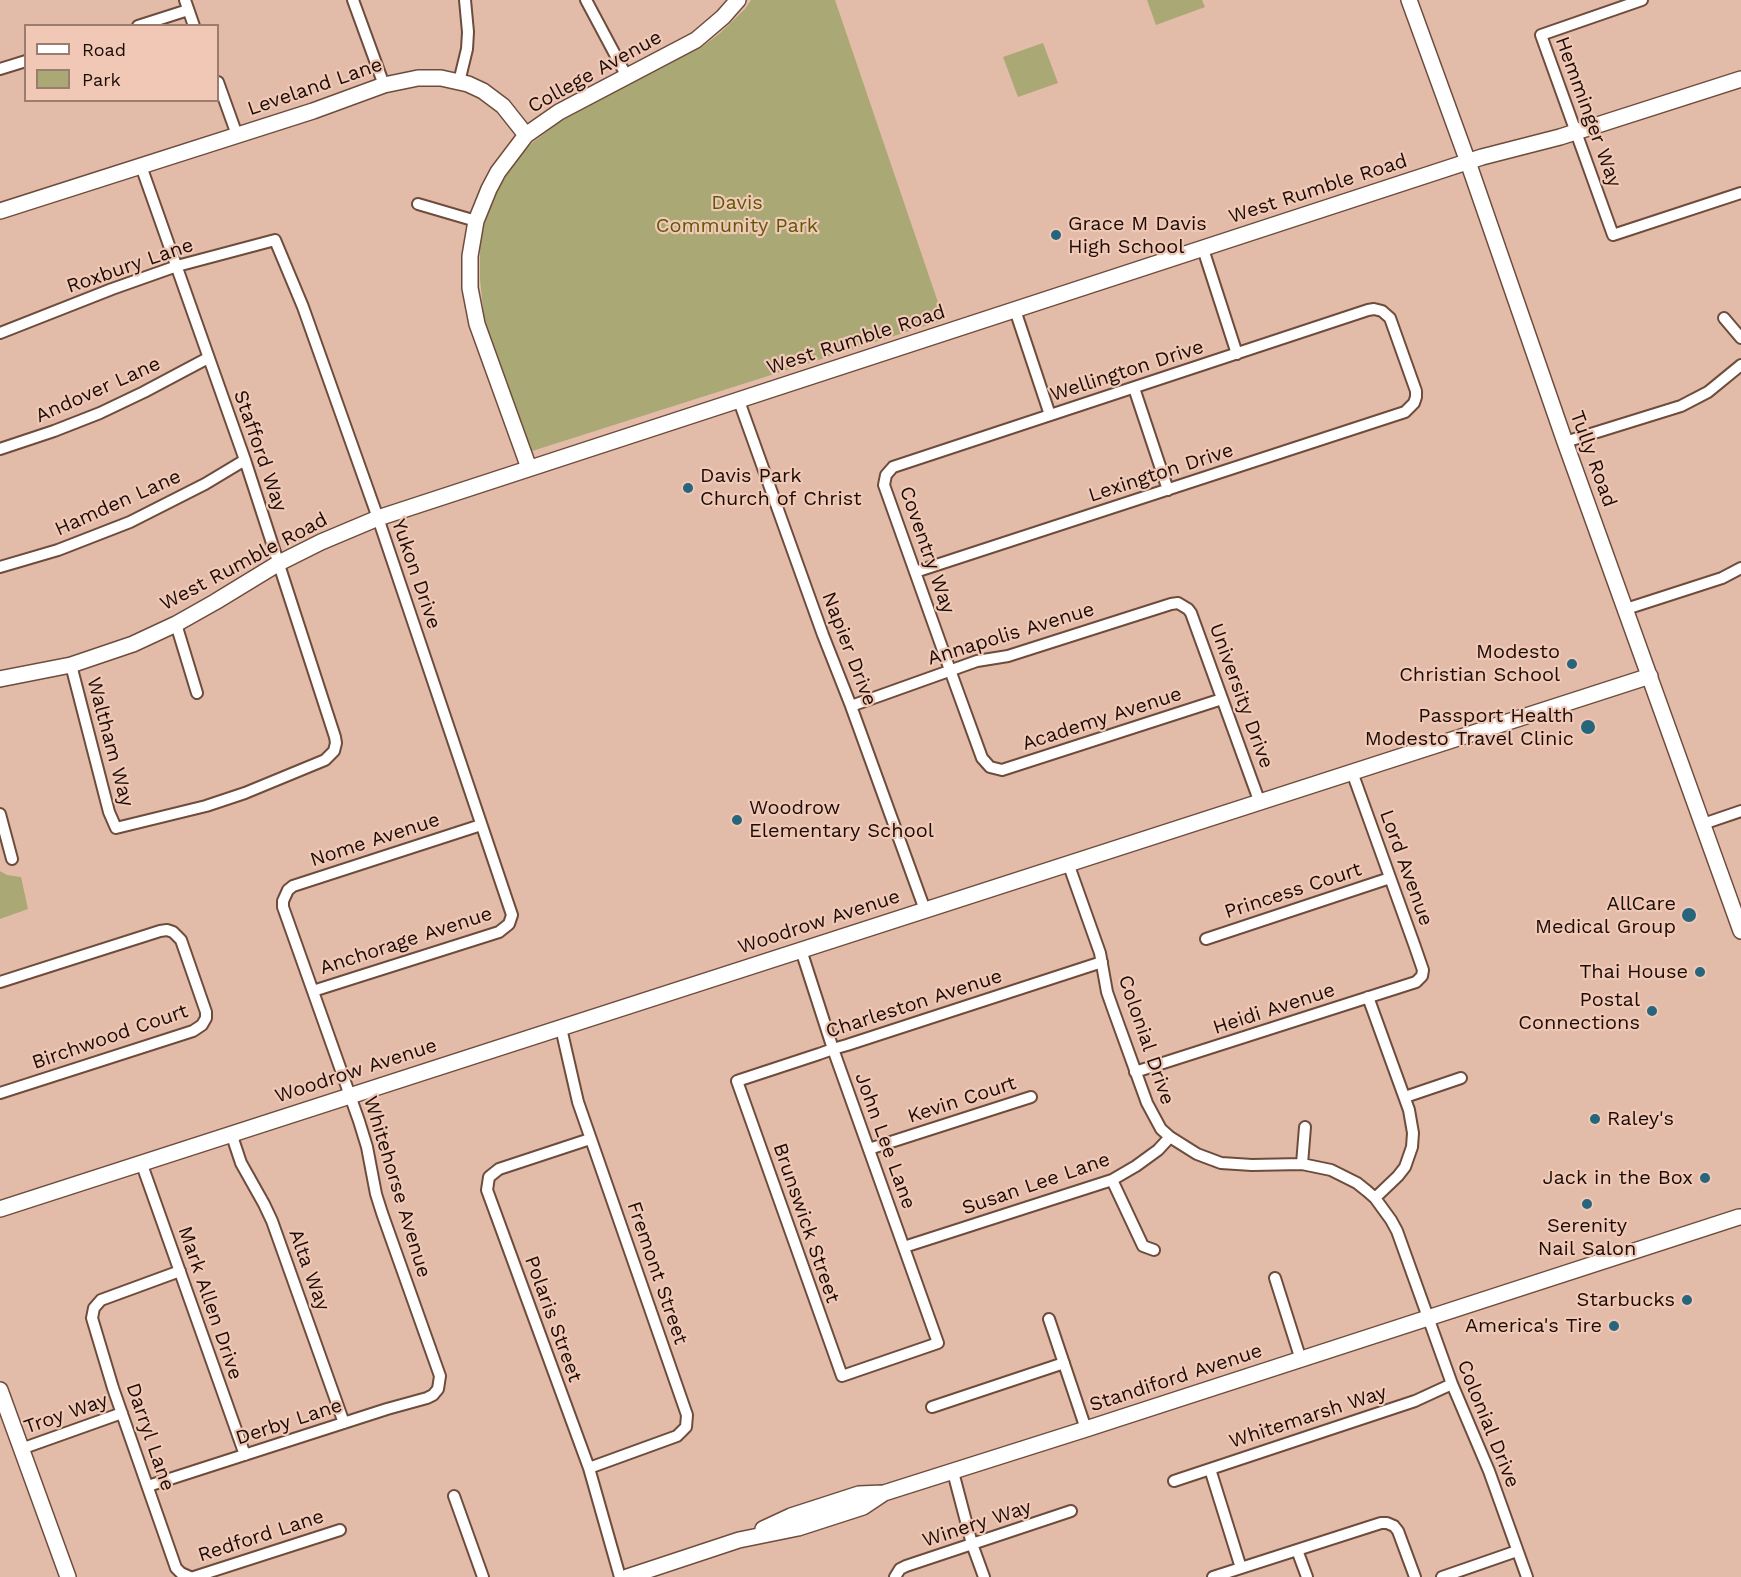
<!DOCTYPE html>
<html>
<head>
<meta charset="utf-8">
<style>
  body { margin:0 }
  #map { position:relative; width:1741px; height:1577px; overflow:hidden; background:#e3bba9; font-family:"Work Sans",sans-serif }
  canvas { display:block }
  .legend { position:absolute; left:24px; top:24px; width:195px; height:78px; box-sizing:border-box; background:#f0c8b5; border:2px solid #9a7d6f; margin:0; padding:8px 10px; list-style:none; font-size:18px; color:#1a0d07 }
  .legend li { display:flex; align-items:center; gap:12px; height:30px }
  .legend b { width:30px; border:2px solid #9a7d6f }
</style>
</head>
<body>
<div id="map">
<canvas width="1741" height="1577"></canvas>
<ul class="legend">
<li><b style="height:8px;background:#fff"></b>Road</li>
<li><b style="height:16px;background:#aaa874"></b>Park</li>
</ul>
</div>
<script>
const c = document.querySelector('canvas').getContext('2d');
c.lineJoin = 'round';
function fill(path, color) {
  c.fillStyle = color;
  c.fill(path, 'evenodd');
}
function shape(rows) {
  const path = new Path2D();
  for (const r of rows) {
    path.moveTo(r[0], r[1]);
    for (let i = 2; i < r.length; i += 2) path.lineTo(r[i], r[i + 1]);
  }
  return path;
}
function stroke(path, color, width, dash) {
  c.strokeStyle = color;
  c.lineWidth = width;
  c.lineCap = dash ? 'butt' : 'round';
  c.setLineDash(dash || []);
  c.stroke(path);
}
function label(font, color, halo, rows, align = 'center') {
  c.font = font + ' "Work Sans",sans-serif';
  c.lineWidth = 4.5;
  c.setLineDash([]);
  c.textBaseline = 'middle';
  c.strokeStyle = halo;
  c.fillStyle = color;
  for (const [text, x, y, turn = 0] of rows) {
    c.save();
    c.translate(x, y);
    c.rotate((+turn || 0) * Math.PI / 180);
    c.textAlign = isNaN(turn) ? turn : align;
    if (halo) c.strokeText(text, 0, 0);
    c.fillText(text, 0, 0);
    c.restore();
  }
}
fill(shape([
  [751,0,835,0,944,320,529,452,484,318,480,279,480,246,484,225,492,201,502,182,519,157,532,143,549,130,563,120,703,46,719,34,745,9],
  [1147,0,1202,0,1205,7,1156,25],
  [1043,43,1058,83,1018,97,1003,57],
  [0,871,7,875,21,877,28,909,0,919]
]), '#aaa874');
const street = shape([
  [185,0,194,26],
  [353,0,384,85],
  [586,0,626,75],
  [1642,0,1541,35,1613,235,1741,193],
  [138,26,188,10],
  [0,69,26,61],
  [218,82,237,135],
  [459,82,467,49,468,32,465,0],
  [418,204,476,221],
  [1203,249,1237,354],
  [1015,310,1050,415],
  [1724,318,1741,338],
  [0,333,112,289,177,266,275,240,303,307,378,518,512,915,509,924,499,932,313,991],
  [1134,388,1168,490],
  [739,401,823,635,851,706,925,910],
  [1565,442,1681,406,1708,392,1741,365],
  [0,449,54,431,100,413,144,392,208,358],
  [0,567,58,550,130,522,205,484,245,460],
  [915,572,1405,412,1414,403,1416,397,1416,391,1390,318,1382,311,1374,309,1368,310,893,467,886,475,884,485,950,670,982,758,990,767,1002,770,1222,699],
  [1626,609,1722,578,1741,568],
  [176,624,197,693],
  [71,665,109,812,116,828,206,806,245,793,325,760,334,751,336,743,335,737,245,460,141,166],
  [851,706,977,661,1008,656,1171,604,1178,603,1188,609,1191,613,1260,803],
  [0,814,12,859],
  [1703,824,1741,811],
  [1068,863,1100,953,1107,992,1113,1009,1147,1103,1161,1129,1170,1137,1197,1154,1221,1163,1252,1165,1302,1164,1331,1170,1357,1183,1367,1191,1375,1198,1391,1220,1397,1231,1452,1384,1489,1471,1527,1577],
  [1206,939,1390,878],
  [801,950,833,1049,938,1343,842,1376,737,1081,819,1054,833,1049,847,1045,1102,962],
  [0,982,160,931,167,930,173,932,181,940,206,1012,206,1018,202,1025,193,1031,0,1093],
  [1368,997,1409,1110,1413,1133,1412,1147,1405,1167,1398,1176,1375,1198],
  [561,1028,578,1102,687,1415,686,1427,677,1436,589,1468],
  [1135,1072,1416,982,1422,976,1423,970,1414,944,1352,772],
  [1405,1097,1461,1078],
  [231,1133,241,1163,264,1204,272,1221,344,1423],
  [590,1139,499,1169,489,1177,487,1190,589,1468,620,1577],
  [869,1149,1031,1097],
  [141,1162,245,1455],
  [1302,1164,1305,1127],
  [1112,1180,1143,1246,1154,1250],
  [904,1247,1112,1180,1136,1166,1158,1150,1170,1137],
  [180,1271,101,1300,94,1308,92,1318,113,1388,176,1568,181,1573,190,1577],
  [1275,1278,1301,1360],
  [1049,1319,1086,1429],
  [932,1407,1064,1363],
  [21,1449,122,1413],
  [1210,1469,1241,1568],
  [953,1472,972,1544,984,1577],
  [1174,1481,1415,1401,1452,1384],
  [148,1486,387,1409,427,1398,433,1395,438,1389,440,1376,382,1213,376,1194,367,1147,359,1121,283,907,283,901,288,890,293,886,481,825],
  [454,1496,483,1577],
  [1297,1550,1307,1577],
  [194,1577,340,1530],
  [895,1577,900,1569,906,1566,1071,1511],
  [1213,1577,1381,1523,1387,1523,1394,1526,1398,1531,1415,1577],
  [1442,1577,1517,1551]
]);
const secondary = shape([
  [1409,0,1468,162,1565,442,1741,931],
  [0,211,313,111,384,85,418,78,441,78,468,84,483,91,503,106,526,135],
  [529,468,477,324,470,288,470,256,476,221,489,189,498,172,526,135,559,112,696,40,723,17,738,0],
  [0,679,71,665,133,644,176,624,215,602,279,563,321,542,378,518,1482,157,1560,137,1741,79],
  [0,1209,1650,676],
  [0,1390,68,1577],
  [763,1529,791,1516,859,1494,883,1493],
  [627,1577,739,1540,798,1528,863,1507,884,1493,1086,1429,1739,1217,1741,1217]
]);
stroke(street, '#6e4c3c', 14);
stroke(secondary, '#6e4c3c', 18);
stroke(street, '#fff', 10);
stroke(secondary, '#fff', 15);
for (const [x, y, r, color] of [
  [1056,235,6,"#27657c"],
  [688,488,6,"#27657c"],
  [1572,664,6,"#27657c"],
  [1588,727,8,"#27657c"],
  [737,820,6,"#27657c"],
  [1689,915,8,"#27657c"],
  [1700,972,6,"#27657c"],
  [1652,1011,6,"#27657c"],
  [1595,1119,6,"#27657c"],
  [1705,1178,6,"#27657c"],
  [1587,1204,6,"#27657c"],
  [1687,1300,6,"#27657c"],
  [1614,1326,6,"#27657c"]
]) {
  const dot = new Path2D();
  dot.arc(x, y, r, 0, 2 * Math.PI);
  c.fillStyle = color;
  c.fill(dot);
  stroke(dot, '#f0c8b5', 2);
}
label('20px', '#1a0d07', '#f0c8b5', [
  ["College Avenue",595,72,-29],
  ["Leveland Lane",315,87,-19],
  ["Hemminger Way",1588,112,70],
  ["West Rumble Road",1318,189,-18],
  ["Roxbury Lane",130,266,-19],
  ["West Rumble Road",856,340,-18],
  ["Wellington Drive",1127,371,-18],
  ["Andover Lane",98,390,-24],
  ["Stafford Way",260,451,71],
  ["Tully Road",1593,459,70],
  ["Lexington Drive",1161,473,-18],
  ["Hamden Lane",118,503,-24],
  ["Coventry Way",927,550,71],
  ["West Rumble Road",244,562,-28],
  ["Yukon Drive",416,574,71],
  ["Annapolis Avenue",1011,634,-17],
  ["Napier Drive",849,649,69],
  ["University Drive",1241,696,70],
  ["Academy Avenue",1102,719,-18],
  ["Waltham Way",110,742,75],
  ["Nome Avenue",375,840,-18],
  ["Lord Avenue",1406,868,70],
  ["Princess Court",1293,891,-18],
  ["Woodrow Avenue",819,922,-18],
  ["Anchorage Avenue",406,941,-18],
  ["Charleston Avenue",914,1004,-18],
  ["Heidi Avenue",1274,1009,-18],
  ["Birchwood Court",110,1037,-19],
  ["Colonial Drive",1146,1040,71],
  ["Woodrow Avenue",356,1071,-18],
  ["Kevin Court",962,1100,-18],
  ["John Lee Lane",885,1141,70],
  ["Susan Lee Lane",1036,1184,-19],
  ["Whitehorse Avenue",397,1187,73],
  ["Brunswick Street",806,1223,71],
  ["Alta Way",309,1270,70],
  ["Fremont Street",657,1273,71],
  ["Mark Allen Drive",210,1303,71],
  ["Polaris Street",553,1319,70],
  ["Standiford Avenue",1176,1378,-18],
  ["Troy Way",66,1414,-19],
  ["Whitemarsh Way",1308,1417,-18],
  ["Derby Lane",289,1422,-18],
  ["Colonial Drive",1488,1424,68],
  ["Darryl Lane",150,1437,71],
  ["Winery Way",977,1524,-18],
  ["Redford Lane",261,1536,-18]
]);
label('20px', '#5e5908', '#f0c8b5', [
  ["Davis",737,203],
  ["Community Park",737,226]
]);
label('20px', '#1a0d07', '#f0c8b5', [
  ["Grace M Davis",1068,224,"left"],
  ["High School",1068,247,"left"],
  ["Davis Park",700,476,"left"],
  ["Church of Christ",700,499,"left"],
  ["Modesto",1560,652],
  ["Christian School",1560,675],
  ["Passport Health",1574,716],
  ["Modesto Travel Clinic",1574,739],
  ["Woodrow",749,808,"left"],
  ["Elementary School",749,831,"left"],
  ["AllCare",1676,904],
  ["Medical Group",1676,927],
  ["Thai House",1688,972],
  ["Postal",1640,1000],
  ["Connections",1640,1023],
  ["Raley's",1607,1119,"left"],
  ["Jack in the Box",1693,1178],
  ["Serenity",1587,1226,"center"],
  ["Nail Salon",1587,1249,"center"],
  ["Starbucks",1675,1300],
  ["America's Tire",1602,1326]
], 'right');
</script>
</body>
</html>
